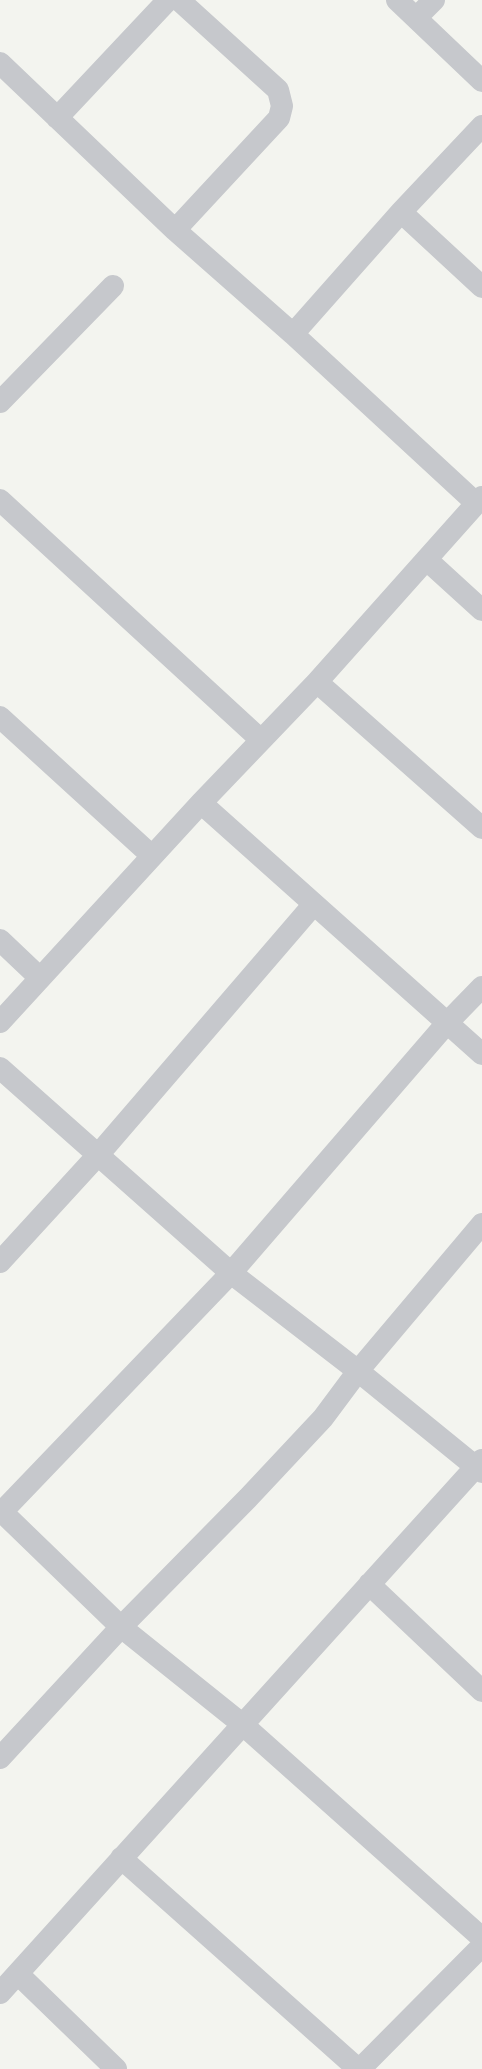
<!DOCTYPE html>
<html>
<head>
<meta charset="utf-8">
<style>
  body { margin:0 }
  canvas { display:block; background:#f3f4ef }
</style>
</head>
<body>
<canvas width="482" height="2069"></canvas>
<script>
const c = document.querySelector('canvas').getContext('2d');
c.lineJoin = 'round';
function shape(rows) {
  const path = new Path2D();
  for (const r of rows) {
    path.moveTo(r[0], r[1]);
    for (let i = 2; i < r.length; i += 2) path.lineTo(r[i], r[i + 1]);
  }
  return path;
}
function stroke(path, color, width, dash) {
  c.strokeStyle = color;
  c.lineWidth = width;
  c.lineCap = dash ? 'butt' : 'round';
  c.setLineDash(dash || []);
  c.stroke(path);
}
stroke(shape([
  [397,0,482,81],
  [416,18,434,0],
  [0,63,175,230,293,334,477,504],
  [57,118,168,0],
  [401,212,482,287],
  [175,230,279,118,282,106,278,90,179,0],
  [293,334,401,212,482,126],
  [0,402,113,286],
  [0,500,261,740],
  [427,560,482,610],
  [317,682,482,828],
  [0,717,152,856],
  [201,803,482,1054],
  [0,940,40,978],
  [0,1022,201,803,317,682,482,497],
  [0,1068,231,1273,358,1371,482,1472],
  [0,1262,98,1155,314,904],
  [0,1510,121,1627,242,1724,482,1938],
  [0,1514,231,1273,447,1023,482,987],
  [369,1584,482,1691],
  [0,1758,121,1627,248,1498,323,1418,358,1371,482,1224],
  [121,1858,358,2069],
  [18,1974,116,2069],
  [0,1993,482,1460],
  [360,2069,482,1946]
]), '#c6c8cc', 22);
</script>
</body>
</html>
